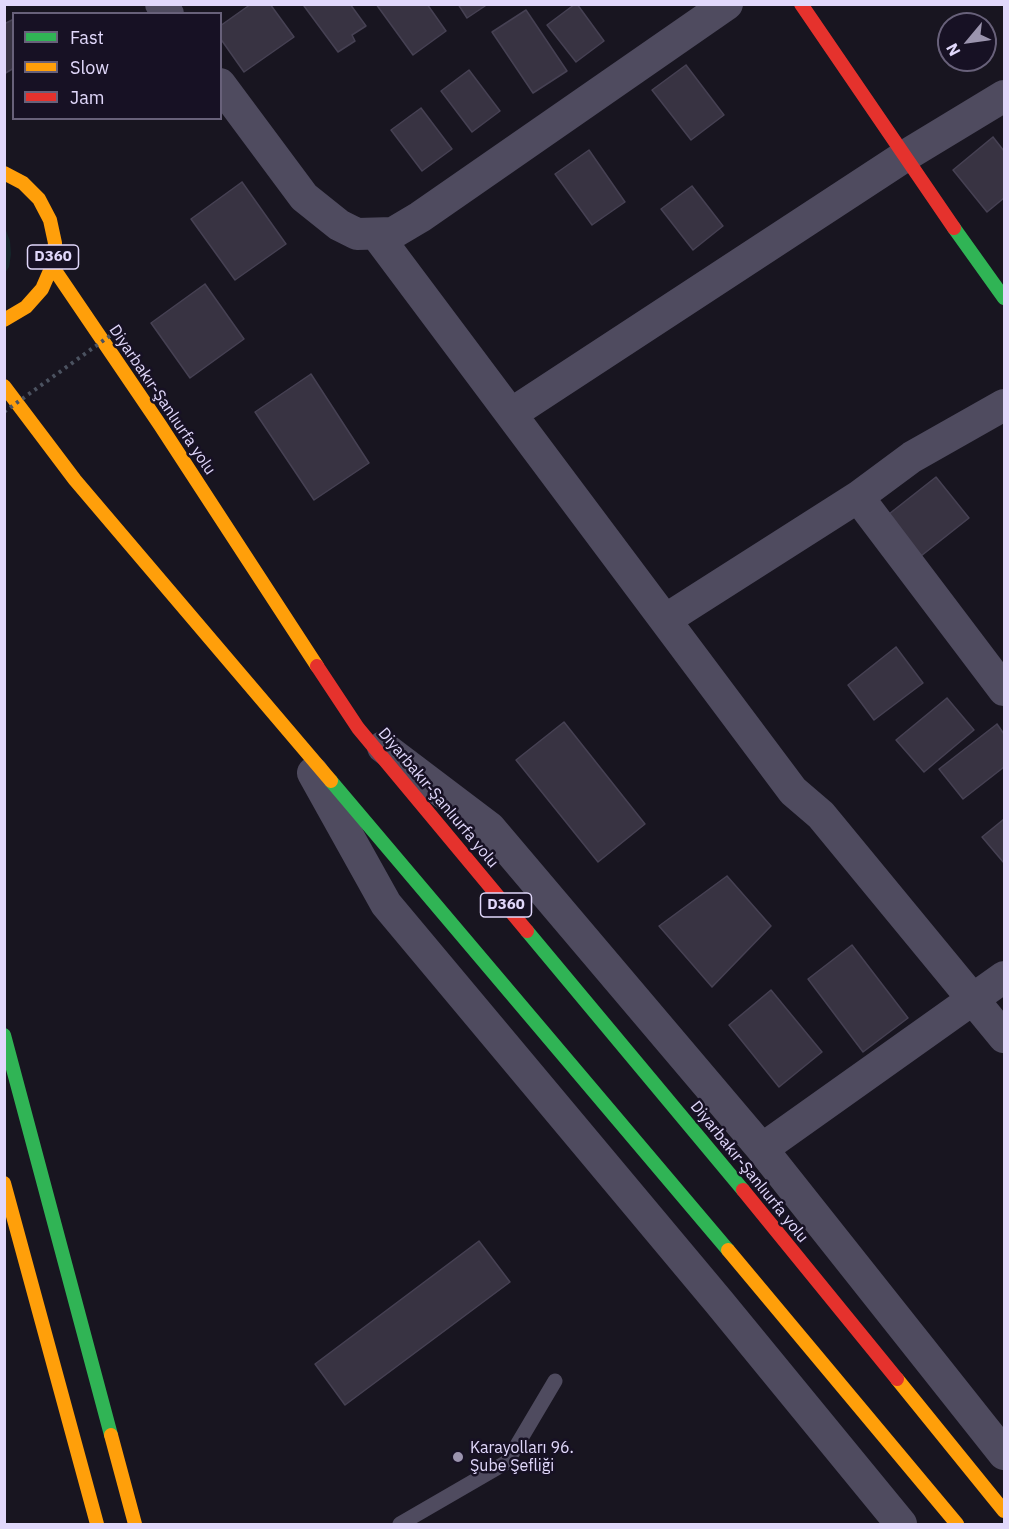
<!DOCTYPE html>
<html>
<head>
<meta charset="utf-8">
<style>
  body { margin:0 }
  #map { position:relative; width:1009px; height:1529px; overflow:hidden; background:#181520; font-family:"IBM Plex Sans",sans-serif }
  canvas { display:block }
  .frame { position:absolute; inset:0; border:6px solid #e1d8fb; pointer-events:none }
  .legend { position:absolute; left:12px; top:12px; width:210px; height:108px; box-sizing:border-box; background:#171124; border:2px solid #68617a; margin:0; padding:8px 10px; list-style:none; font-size:18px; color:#e1d8fb }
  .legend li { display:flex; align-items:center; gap:12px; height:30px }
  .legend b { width:30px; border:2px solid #68617a }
  .north { position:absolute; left:937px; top:12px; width:60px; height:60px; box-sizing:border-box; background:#171124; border:2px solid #68617a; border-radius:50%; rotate:241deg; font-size:16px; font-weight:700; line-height:24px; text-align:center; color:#e1d8fb }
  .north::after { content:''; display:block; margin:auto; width:21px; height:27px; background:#9b94ae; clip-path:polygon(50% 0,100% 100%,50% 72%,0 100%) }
</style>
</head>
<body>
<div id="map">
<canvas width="1009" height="1529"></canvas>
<div class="frame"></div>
<ul class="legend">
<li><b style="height:8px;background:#30b455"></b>Fast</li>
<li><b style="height:8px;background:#ff9f0a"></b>Slow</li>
<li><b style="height:8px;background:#e5322d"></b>Jam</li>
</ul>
<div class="north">N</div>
</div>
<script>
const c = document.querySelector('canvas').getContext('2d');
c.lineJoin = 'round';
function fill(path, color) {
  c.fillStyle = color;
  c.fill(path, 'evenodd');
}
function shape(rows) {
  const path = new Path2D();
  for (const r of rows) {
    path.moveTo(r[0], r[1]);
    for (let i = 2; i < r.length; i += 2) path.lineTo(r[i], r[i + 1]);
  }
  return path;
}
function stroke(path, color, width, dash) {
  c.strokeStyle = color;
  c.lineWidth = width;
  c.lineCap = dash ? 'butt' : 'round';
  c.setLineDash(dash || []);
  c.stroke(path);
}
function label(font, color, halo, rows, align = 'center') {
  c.font = font + ' "IBM Plex Sans",sans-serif';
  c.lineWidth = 5;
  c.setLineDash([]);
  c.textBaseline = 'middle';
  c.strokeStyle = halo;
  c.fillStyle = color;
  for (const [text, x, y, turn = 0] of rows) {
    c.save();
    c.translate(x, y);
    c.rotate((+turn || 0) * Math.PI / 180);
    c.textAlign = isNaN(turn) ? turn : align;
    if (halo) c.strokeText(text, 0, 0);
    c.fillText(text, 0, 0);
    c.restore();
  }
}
fill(shape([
  [5,228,10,241,11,254,9,267,5,273]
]), '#15272b');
const building = shape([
  [251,4,270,4,294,37,244,72,220,38,220,26,251,4],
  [306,4,350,4,366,26,352,35,355,41,338,52,304,6,306,4],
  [376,4,427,4,446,31,413,55,376,4],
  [458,4,488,4,467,18,458,4],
  [575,4,577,4,604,41,576,62,547,25,575,4],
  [526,10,567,71,533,93,492,32,526,10],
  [14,19,14,68,4,74,4,24,14,19],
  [686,65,724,115,691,140,652,90,686,65],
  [469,70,500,111,472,132,441,91,469,70],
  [421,108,452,149,422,171,391,130,421,108],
  [993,137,1004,151,1004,198,987,212,953,170,993,137],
  [589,150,625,202,592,225,555,174,589,150],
  [242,182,286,244,235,280,191,219,242,182],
  [692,186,723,226,693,250,661,209,692,186],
  [205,284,244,339,190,378,151,323,205,284],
  [311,374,369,463,314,500,255,412,311,374],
  [936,477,969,518,921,556,889,514,936,477],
  [896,647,923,683,874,720,848,685,896,647],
  [947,698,974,730,924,772,896,740,947,698],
  [564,722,645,824,598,862,516,760,564,722],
  [997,724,1004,734,1004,767,963,799,939,769,997,724],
  [1004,819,1004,863,982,837,1004,819],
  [727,876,771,926,712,987,659,926,727,876],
  [852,945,908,1018,863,1052,808,979,852,945],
  [771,990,822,1052,779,1087,729,1025,771,990],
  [479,1241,510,1282,345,1405,315,1364,479,1241]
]);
fill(building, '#383342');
stroke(building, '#464153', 1.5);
stroke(shape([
  [400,1524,507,1462,555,1381]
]), '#4f4b5f', 15);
stroke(shape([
  [161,4,168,14],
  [220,84,304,197,339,225,357,234,393,233,420,217,727,4],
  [376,234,793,791,821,815,1004,1037],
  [511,414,905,156,1004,96],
  [858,497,1004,690],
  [665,620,858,497,912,457,1004,405],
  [383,747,490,828,762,1149,1004,1454],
  [313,773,386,904,719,1302,901,1524],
  [762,1149,1004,977]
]), '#4f4b5f', 32);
stroke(shape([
  [954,228,1004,298],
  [331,781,728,1250],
  [527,931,743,1190],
  [4,1035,111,1435]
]), '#30b455', 14);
stroke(shape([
  [4,173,23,183,39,199,50,220,55,243,52,266,42,289,26,307,4,320],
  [52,266,160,425,317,666],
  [4,386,75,480,331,781],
  [4,1183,97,1524],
  [728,1250,957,1524],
  [897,1379,1004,1511],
  [111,1435,135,1524]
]), '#ff9f0a', 14);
stroke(shape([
  [801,4,954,228],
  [317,666,358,728,527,931],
  [743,1190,897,1379]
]), '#e5322d', 14);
stroke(shape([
  [4,412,125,325]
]), '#4b5260', 4, [3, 4.5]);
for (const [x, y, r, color] of [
  [458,1457,6,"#9b94ae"]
]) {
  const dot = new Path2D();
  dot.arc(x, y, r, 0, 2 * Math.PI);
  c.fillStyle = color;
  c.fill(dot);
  stroke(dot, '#171124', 2);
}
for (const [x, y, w] of [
  [53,257,51],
  [506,905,51]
]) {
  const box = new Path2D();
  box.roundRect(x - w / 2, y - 12, w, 24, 4.5);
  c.fillStyle = '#171124';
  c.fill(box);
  stroke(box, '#e1d8fb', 1.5);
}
label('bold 15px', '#e1d8fb', null, [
  ["D360",53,257],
  ["D360",506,905]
]);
label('16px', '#e1d8fb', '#171124', [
  ["Diyarbakır-Şanlıurfa yolu",162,400,56],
  ["Diyarbakır-Şanlıurfa yolu",438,798,50],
  ["Diyarbakır-Şanlıurfa yolu",749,1172,51]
]);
label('16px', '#e1d8fb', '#171124', [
  ["Karayolları 96.",470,1448],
  ["Şube Şefliği",470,1466]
], 'left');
</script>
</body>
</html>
